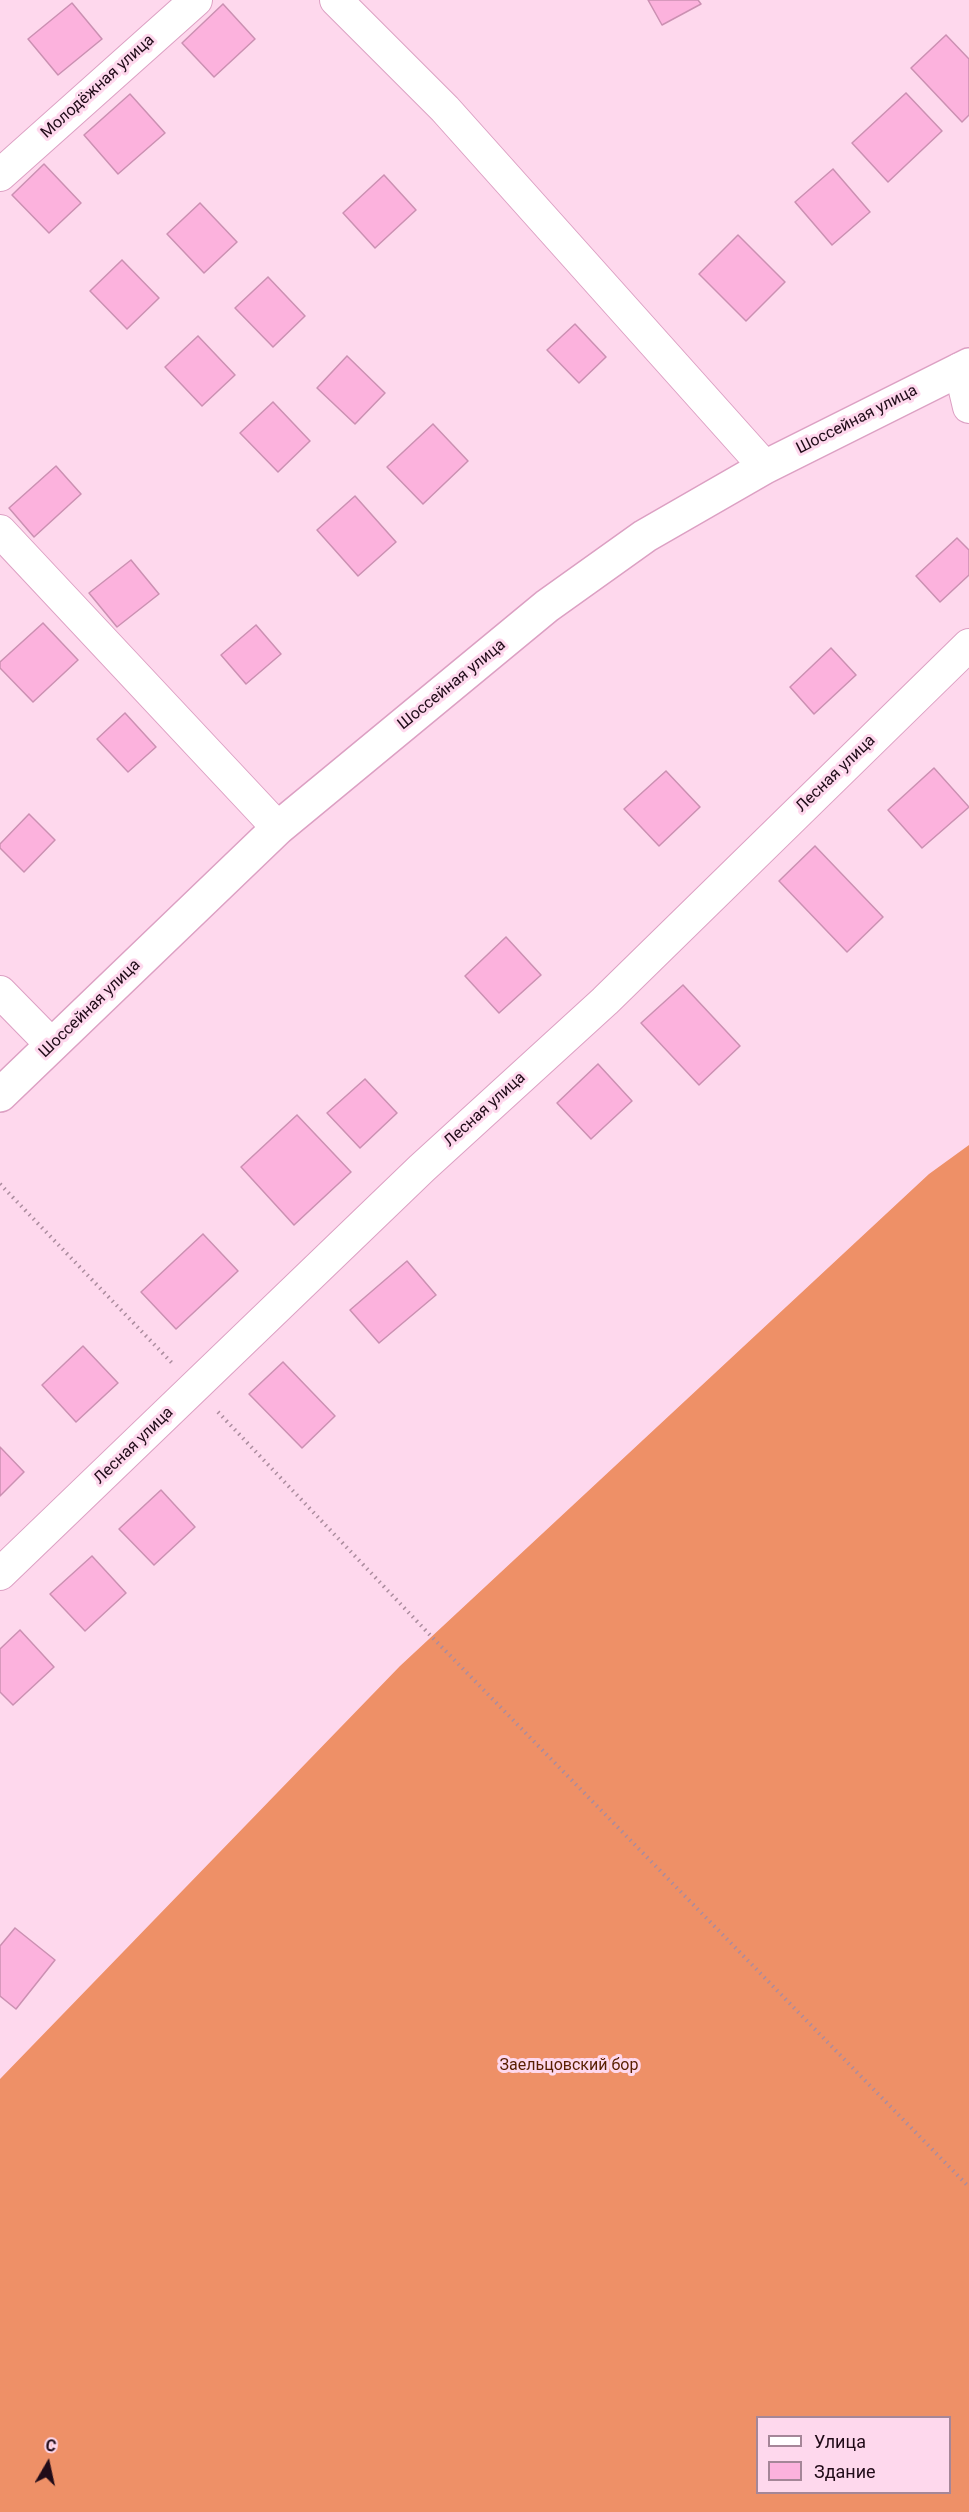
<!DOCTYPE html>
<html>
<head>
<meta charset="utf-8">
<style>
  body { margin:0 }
  #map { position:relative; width:969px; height:2512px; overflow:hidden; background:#fed8ed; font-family:Roboto,sans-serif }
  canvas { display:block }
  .legend { position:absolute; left:756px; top:2416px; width:195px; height:78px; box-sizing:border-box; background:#fed8ed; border:2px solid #a58698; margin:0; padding:8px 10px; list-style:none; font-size:18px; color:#200b18 }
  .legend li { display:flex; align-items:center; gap:12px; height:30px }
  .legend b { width:30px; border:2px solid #a58698 }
  .north { position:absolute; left:18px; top:2434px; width:60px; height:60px; -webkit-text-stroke:4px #fed8ed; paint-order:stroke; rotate:9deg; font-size:16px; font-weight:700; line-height:24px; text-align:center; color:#200b18 }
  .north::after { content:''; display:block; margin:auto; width:21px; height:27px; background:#200b18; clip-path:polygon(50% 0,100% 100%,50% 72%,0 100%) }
</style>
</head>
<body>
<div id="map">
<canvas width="969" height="2512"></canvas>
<ul class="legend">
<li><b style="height:8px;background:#fff"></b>Улица</li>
<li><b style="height:16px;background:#fcb2dd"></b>Здание</li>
</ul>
<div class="north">С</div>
</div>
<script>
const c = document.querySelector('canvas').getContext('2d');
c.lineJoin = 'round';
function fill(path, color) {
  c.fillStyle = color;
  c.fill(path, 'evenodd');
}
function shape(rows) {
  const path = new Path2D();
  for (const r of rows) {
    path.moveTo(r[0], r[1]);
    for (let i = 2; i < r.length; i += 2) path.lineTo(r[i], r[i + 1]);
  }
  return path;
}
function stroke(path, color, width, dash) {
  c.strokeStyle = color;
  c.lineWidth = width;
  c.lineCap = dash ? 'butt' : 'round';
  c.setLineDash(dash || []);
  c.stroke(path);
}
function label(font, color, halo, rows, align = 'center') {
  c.font = font + ' Roboto,sans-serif';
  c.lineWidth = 6;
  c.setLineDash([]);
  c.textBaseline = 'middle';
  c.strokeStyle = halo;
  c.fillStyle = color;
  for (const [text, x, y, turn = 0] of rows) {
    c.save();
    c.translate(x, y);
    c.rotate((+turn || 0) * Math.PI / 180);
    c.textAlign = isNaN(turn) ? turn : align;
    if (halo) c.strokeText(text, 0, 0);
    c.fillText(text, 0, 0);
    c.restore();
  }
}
fill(shape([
  [969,1145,969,2512,0,2512,0,2079,400,1666,929,1174],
  [758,2418,950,2418,950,2492,758,2492]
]), '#ee9067');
const building = shape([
  [648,0,698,0,701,4,662,25,648,0],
  [72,3,102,39,58,75,28,39,72,3],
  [223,4,255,39,214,77,182,43,223,4],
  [946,35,969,59,969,115,962,122,911,68,946,35],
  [906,93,942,131,888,182,852,143,906,93],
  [130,94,165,133,118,174,84,135,130,94],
  [44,164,81,203,49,233,12,195,44,164],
  [833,169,870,212,832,245,795,202,833,169],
  [384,175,416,210,375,248,343,213,384,175],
  [200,203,237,242,204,273,167,234,200,203],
  [738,235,785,282,746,321,699,274,738,235],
  [122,260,159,298,127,329,90,291,122,260],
  [268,277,305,316,273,347,235,308,268,277],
  [575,324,606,357,579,383,547,350,575,324],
  [198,336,235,375,202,406,165,367,198,336],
  [347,356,385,393,355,424,317,388,347,356],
  [273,402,310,441,278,472,240,433,273,402],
  [433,424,468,461,423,504,387,467,433,424],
  [56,466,81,494,34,537,9,508,56,466],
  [355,496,396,542,358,576,317,530,355,496],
  [957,538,969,550,969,575,940,602,916,576,957,538],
  [131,560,159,594,117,627,89,593,131,560],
  [43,623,78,660,33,702,0,668,0,662,43,623],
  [256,625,281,654,246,684,221,655,256,625],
  [831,648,856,675,814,714,790,687,831,648],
  [125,713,156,747,128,772,97,739,125,713],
  [934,768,969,807,922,848,888,810,934,768],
  [666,771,700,807,659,846,624,809,666,771],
  [29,814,55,840,24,872,0,848,0,844,29,814],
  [815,846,883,917,847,952,779,881,815,846],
  [506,937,541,975,499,1013,465,976,506,937],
  [683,985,740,1046,699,1085,641,1023,683,985],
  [598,1064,632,1101,591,1139,557,1103,598,1064],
  [365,1079,397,1113,360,1148,327,1113,365,1079],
  [297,1115,351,1172,294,1225,241,1167,297,1115],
  [203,1234,238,1271,176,1329,141,1292,203,1234],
  [407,1261,436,1295,379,1343,350,1310,407,1261],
  [83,1346,118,1383,76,1422,42,1385,83,1346],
  [283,1362,335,1416,302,1448,249,1394,283,1362],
  [0,1447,24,1472,0,1496,0,1447],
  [161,1490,195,1527,154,1565,119,1529,161,1490],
  [92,1556,126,1593,85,1631,50,1594,92,1556],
  [20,1630,54,1667,13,1705,0,1692,0,1649,20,1630],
  [15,1928,55,1960,16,2009,0,1996,0,1946,15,1928]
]);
fill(building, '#fcb2dd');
stroke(building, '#cb90b2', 1.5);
const street = shape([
  [336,0,445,109,765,467],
  [0,175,196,0],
  [960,369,969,407],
  [0,531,278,828],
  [0,992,52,1045],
  [0,1574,422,1168,605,1001,969,645]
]);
const secondary = shape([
  [0,1095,278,828,547,606,645,536,765,467,969,365]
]);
stroke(street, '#dca0c3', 34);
stroke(secondary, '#dca0c3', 36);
stroke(shape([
  [0,1184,172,1363],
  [218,1412,430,1635,969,2187]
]), '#ab8c9e', 4, [1.5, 4.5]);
stroke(street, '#fff', 32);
stroke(secondary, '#fff', 33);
label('16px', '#200b18', '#fed8ed', [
  ["Молодёжная улица",98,87,-42],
  ["Шоссейная улица",857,420,-27],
  ["Шоссейная улица",452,685,-39],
  ["Лесная улица",836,774,-44],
  ["Шоссейная улица",90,1009,-44],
  ["Лесная улица",485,1110,-42],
  ["Лесная улица",134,1446,-44]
]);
label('16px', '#581e00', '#fed8ed', [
  ["Заельцовский бор",569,2066]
]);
</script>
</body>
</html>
